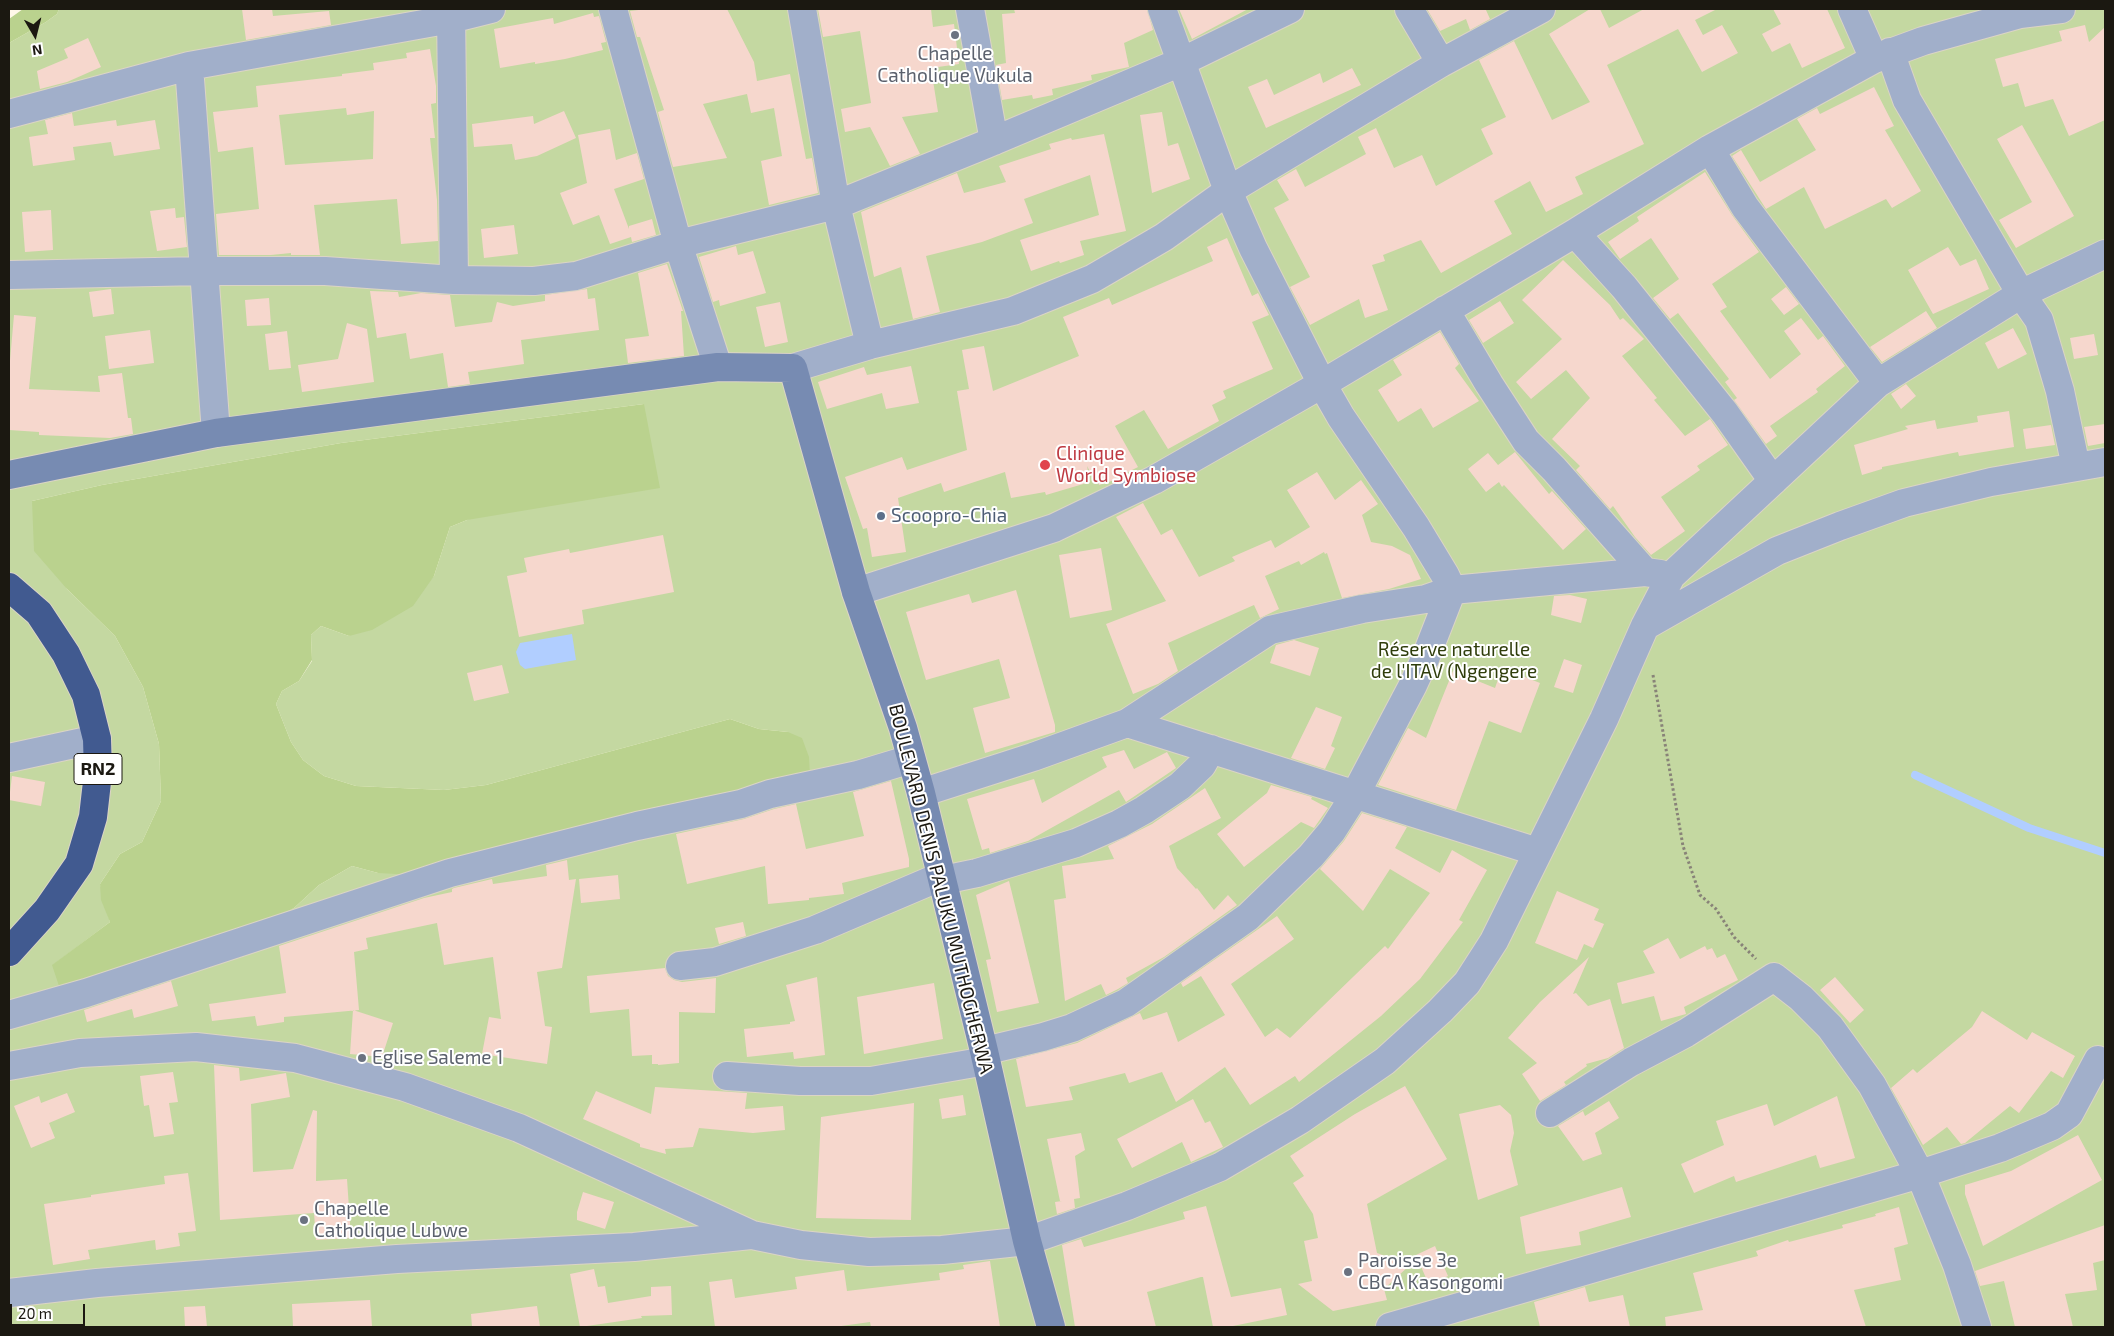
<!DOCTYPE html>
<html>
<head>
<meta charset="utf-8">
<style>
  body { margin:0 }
  #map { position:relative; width:2114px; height:1336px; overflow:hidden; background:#fff8e9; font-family:"Exo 2",sans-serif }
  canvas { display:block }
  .frame { position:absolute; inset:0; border:10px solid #1b1811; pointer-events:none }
  .north { position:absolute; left:10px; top:10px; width:50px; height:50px; -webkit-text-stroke:4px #fff; paint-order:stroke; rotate:172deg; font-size:14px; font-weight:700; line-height:20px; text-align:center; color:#1b1811 }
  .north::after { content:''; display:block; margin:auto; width:18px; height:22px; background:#1b1811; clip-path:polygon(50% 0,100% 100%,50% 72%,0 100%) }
  .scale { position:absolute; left:10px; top:1304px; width:75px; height:22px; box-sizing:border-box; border:2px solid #1b1811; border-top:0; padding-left:6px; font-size:15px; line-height:18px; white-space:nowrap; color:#1b1811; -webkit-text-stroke:4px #fff; paint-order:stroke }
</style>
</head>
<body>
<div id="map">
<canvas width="2114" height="1336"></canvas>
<div class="frame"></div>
<div class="north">N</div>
<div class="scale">20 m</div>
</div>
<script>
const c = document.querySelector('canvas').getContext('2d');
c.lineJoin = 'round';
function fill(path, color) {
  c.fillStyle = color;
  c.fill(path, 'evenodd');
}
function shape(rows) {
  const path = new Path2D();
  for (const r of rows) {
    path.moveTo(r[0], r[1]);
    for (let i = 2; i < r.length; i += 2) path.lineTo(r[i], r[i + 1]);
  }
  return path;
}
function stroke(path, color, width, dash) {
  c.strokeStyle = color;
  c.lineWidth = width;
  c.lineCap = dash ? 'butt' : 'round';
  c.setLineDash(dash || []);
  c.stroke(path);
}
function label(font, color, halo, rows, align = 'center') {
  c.font = font + ' "Exo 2",sans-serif';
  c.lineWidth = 4;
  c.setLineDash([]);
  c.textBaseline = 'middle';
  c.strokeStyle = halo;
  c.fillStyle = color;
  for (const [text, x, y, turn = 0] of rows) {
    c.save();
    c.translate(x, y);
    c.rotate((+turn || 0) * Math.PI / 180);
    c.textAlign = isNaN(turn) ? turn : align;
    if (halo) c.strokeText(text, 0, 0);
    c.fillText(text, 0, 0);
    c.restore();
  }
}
fill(shape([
  [59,9,2105,9,2105,1327,9,1327,9,43,46,22,57,14],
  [644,404,467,520,450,527,434,576,349,636,321,626,311,635,312,661,299,681,282,691,276,704,291,742,303,760,324,776,356,786,444,790,486,785,730,719,759,729,788,732,378,873,352,866,319,885,294,908,53,965,110,922,100,884,120,854,142,842,161,801,159,744,143,687,115,636,67,589,32,501,102,485,341,443]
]), '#c4d8a1');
fill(shape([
  [23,9,59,9,57,14,46,22,9,43,9,19],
  [644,404,660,488,467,520,450,527,434,576,413,606,372,630,349,636,321,626,311,635,312,660,299,681,282,691,276,704,291,742,303,760,324,776,356,786,444,790,486,785,730,719,759,729,788,732,802,738,809,757,810,776,414,875,378,873,352,866,319,885,294,908,247,930,61,992,52,965,110,922,101,900,100,884,120,854,142,842,161,801,159,744,143,687,115,636,67,589,34,551,32,501,102,485,341,443]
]), '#bad28e');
fill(shape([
  [572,634,576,660,525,669,520,665,516,652,520,643]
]), '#b1ceff');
stroke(shape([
  [1915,775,2029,828,2105,853]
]), '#b1ceff', 8);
fill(shape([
  [242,9,272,9,273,16,329,11,331,25,246,40],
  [647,9,727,9,754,62,757,81,790,74,806,159,812,158,818,193,769,205,761,161,782,156,774,108,751,113,747,94,703,104,727,158,673,167,658,112,664,110,640,37,637,37,630,11],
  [818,9,931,9,933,27,954,24,959,64,931,68,938,112,902,117,920,154,890,166,870,127,845,132,841,109,871,103,860,31,823,37],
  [1014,9,1147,9,1153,30,1124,43,1129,67,1091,75,1092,80,1052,89,1053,95,1033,99,1032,95,1002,100,996,65,1006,63,1002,14,1015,13],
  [1179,9,1248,9,1192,39],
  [1427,9,1488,9,1486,10,1490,19,1470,30,1466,19,1440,31],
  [1590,9,1600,9,1609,28,1644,9,1717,9,1695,20,1703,35,1722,25,1738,53,1702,72,1678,29,1607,65,1644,144,1575,177,1583,194,1546,212,1530,181,1494,201,1512,234,1441,273,1421,240,1383,255,1385,261,1372,265,1388,310,1365,318,1359,299,1310,325,1290,287,1310,277,1274,208,1289,200,1277,180,1296,169,1305,187,1366,154,1358,137,1376,128,1394,168,1422,155,1436,186,1493,154,1481,129,1506,117,1479,60,1514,41,1552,120,1590,102,1549,34],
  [1773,9,1827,9,1845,48,1802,68,1790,43,1772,52,1762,34,1781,24],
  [593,13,594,17,599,16,606,42,601,43,603,50,565,59,535,64,535,62,500,68,494,29,553,18,554,24],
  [2085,25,2089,42,2105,27,2105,120,2069,136,2053,99,2025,107,2018,83,2003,87,1995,59,2062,41,2059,31],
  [88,38,101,67,67,82,40,89,37,71,68,58,64,49],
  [430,49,436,86,436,103,431,104,435,138,430,138,437,200,438,241,401,244,397,199,314,205,320,255,291,255,291,253,271,255,219,255,216,214,259,209,253,147,218,152,213,112,258,107,256,86,342,76,342,74,374,70,373,63,407,58,406,53],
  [346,108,347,115,374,111,373,159,285,165,279,115],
  [1352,68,1361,85,1266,128,1248,87,1267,79,1274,95,1320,73,1323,83],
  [1874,87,1894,126,1885,130,1921,191,1892,208,1886,199,1825,229,1804,187,1766,209,1732,156,1741,150,1760,182,1816,150,1797,119,1817,108,1820,114],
  [564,111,576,138,537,156,515,160,512,144,474,147,472,124,533,116,534,124],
  [1162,112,1168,146,1178,143,1190,179,1152,193,1140,115],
  [72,113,74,126,116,120,117,126,155,120,160,149,114,156,111,142,73,147,75,160,33,166,29,137,48,134,45,120],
  [2022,125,2074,216,2016,248,1999,220,2032,202,1997,139],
  [610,129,616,160,637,153,644,179,614,189,629,229,629,226,652,219,656,235,632,242,631,237,610,244,599,215,573,225,560,193,587,183,578,135],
  [1104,134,1126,231,1080,241,1084,255,1060,263,1059,261,1031,271,1020,240,1099,215,1090,175,1024,199,1033,223,982,242,926,256,940,312,913,319,901,267,874,277,861,212,957,173,964,193,1006,182,999,166,1051,149,1049,144,1071,138,1072,140],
  [1705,172,1732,215,1759,252,1712,284,1727,307,1720,311,1770,379,1801,354,1784,331,1801,318,1818,340,1823,336,1845,366,1816,389,1818,392,1770,426,1777,436,1766,444,1734,400,1737,398,1725,382,1729,379,1678,313,1670,319,1653,298,1679,279,1651,238,1620,259,1608,242,1639,221,1637,217],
  [175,208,176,218,184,217,187,247,157,251,150,211],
  [51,210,53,250,25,252,22,212],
  [514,225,518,254,484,258,481,229],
  [1227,238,1252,296,1258,293,1269,315,1252,322,1273,369,1223,391,1226,398,1212,405,1219,421,1168,449,1144,410,1115,426,1138,467,1126,473,1127,476,1124,477,1099,485,1098,480,1095,481,1087,466,1090,482,1046,495,1045,492,1011,498,1005,472,944,492,941,483,898,498,906,552,872,557,867,528,863,529,845,477,902,457,907,470,967,450,957,391,969,389,962,350,984,346,993,391,1079,356,1063,317,1109,298,1112,305,1213,261,1207,247],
  [736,246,738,255,753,251,766,293,720,306,719,300,713,302,699,257],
  [1948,247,1960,266,1976,259,1989,289,1933,314,1908,270],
  [1563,260,1610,305,1620,320,1623,318,1644,339,1622,356,1657,398,1654,400,1685,436,1710,419,1728,445,1697,466,1700,470,1661,497,1685,531,1651,555,1635,537,1613,506,1610,509,1576,470,1580,466,1552,439,1590,398,1566,370,1531,399,1516,382,1562,339,1522,300],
  [667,264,683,311,681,311,684,356,628,363,625,339,649,336,638,273],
  [1786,287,1799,304,1784,315,1771,299],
  [111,289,114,314,93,317,89,292],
  [587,289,588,299,595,298,599,330,521,340,524,364,468,372,470,384,448,387,443,353,410,359,406,333,377,338,370,291,398,292,399,297,421,293,450,295,455,327,492,322,497,302,513,306,545,301,545,295],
  [269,298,271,325,247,326,245,300],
  [1500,301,1514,323,1483,343,1469,320],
  [780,302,788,342,765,347,756,307],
  [1926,311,1937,328,1882,362,1870,347],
  [14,315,36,317,29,389,100,392,98,376,122,373,128,418,131,418,133,434,110,438,39,435,39,432,9,430,9,372],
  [347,323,367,329,374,382,302,392,298,365,338,359],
  [2013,328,2027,354,1998,369,1985,343],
  [150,330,154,363,109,369,105,336],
  [287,331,291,368,269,370,265,334],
  [1440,332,1459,364,1455,368,1479,401,1433,428,1421,408,1398,422,1378,390,1402,375,1393,360],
  [2094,334,2098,355,2074,359,2070,338],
  [911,366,919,403,886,409,882,393,827,409,818,382,864,367,867,375],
  [1906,384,1916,396,1901,409,1891,394],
  [2009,411,2014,447,1959,456,1958,452,1882,467,1882,469,1862,475,1854,445,1908,429,1905,426,1935,420,1937,429,1978,422,1977,416],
  [2105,424,2105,443,2088,446,2084,427],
  [2051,425,2055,445,2026,449,2023,429],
  [1515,452,1549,494,1552,491,1586,529,1563,550,1504,485,1502,487,1499,482,1486,492,1468,469,1488,453,1498,465],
  [1317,472,1335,500,1361,480,1378,504,1362,515,1371,542,1392,546,1410,555,1421,579,1389,589,1342,598,1327,553,1325,554,1324,552,1301,565,1299,561,1265,576,1279,609,1260,618,1254,605,1168,643,1178,671,1158,684,1133,694,1106,624,1166,601,1116,517,1143,503,1161,535,1172,529,1199,577,1235,561,1232,557,1271,540,1275,548,1310,527,1287,490],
  [663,535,674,592,582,610,584,624,519,637,507,576,527,572,524,558,569,549,570,553],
  [1101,548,1112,610,1070,618,1059,555],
  [1016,590,1055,725,1055,732,985,753,973,708,1010,698,999,659,926,680,906,612,969,594,972,603],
  [1570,595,1587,599,1581,623,1551,615,1554,596],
  [1294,640,1319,648,1310,676,1270,663,1276,645],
  [1564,659,1582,665,1573,693,1554,687],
  [502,665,509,693,474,701,467,673],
  [1502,668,1540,683,1521,733,1489,721,1456,810,1378,785,1408,728,1426,738,1453,671,1495,688],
  [1316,707,1342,717,1331,746,1335,748,1325,769,1291,758],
  [1124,750,1134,769,1167,752,1176,768,1126,802,1119,790,1028,841,990,853,989,848,982,850,967,799,1034,779,1042,803,1107,767,1102,757],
  [12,776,45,782,41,806,9,800],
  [891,781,909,859,909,867,842,883,844,894,809,898,809,900,768,904,765,866,687,884,676,834,744,819,774,809,796,804,806,849,864,836,853,792],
  [1271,785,1312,797,1311,799,1328,808,1314,828,1301,822,1244,867,1217,834,1267,793],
  [1205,788,1221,818,1169,846,1177,868,1196,889,1197,888,1214,910,1228,895,1237,905,1164,957,1126,978,1128,983,1118,989,1106,995,1101,984,1065,1001,1054,900,1066,898,1062,866,1114,859,1108,846,1152,824],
  [1362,813,1407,827,1395,848,1440,873,1452,850,1487,870,1459,920,1463,922,1420,979,1381,1016,1299,1082,1295,1076,1250,1105,1225,1067,1176,1102,1162,1072,1129,1083,1125,1073,1069,1087,1073,1100,1026,1107,1016,1059,1077,1043,1140,1013,1143,1020,1167,1012,1178,1042,1225,1015,1201,976,1183,987,1181,983,1277,916,1294,939,1231,984,1265,1037,1277,1028,1290,1038,1385,946,1388,949,1430,893,1390,869,1363,911,1320,869,1344,841],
  [567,860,569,880,576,879,562,968,537,972,545,1026,552,1027,547,1064,482,1054,489,1017,501,1019,493,957,444,965,437,923,366,938,368,949,354,952,359,1010,284,1017,284,1022,257,1026,255,1016,212,1021,209,1004,286,993,279,946,424,898,452,892,452,889,454,888,492,879,493,884,547,876,546,865],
  [618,875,620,899,581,903,579,879],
  [1009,881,1039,1003,997,1012,986,960,991,959,976,895],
  [1557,891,1599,909,1594,920,1604,924,1593,948,1584,944,1577,960,1535,943],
  [743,922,746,936,719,944,715,928],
  [1668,938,1680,959,1705,946,1707,950,1712,948,1717,958,1725,954,1738,980,1684,1007,1686,1014,1661,1021,1654,996,1622,1004,1617,983,1655,973,1643,951],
  [1589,957,1573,994,1576,993,1588,1006,1610,999,1624,1048,1608,1058,1586,1064,1587,1066,1564,1082,1566,1085,1540,1101,1522,1074,1537,1063,1508,1038,1540,1002],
  [665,968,668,976,674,980,682,982,716,978,715,1013,679,1012,679,1063,658,1065,658,1064,652,1064,652,1055,632,1056,629,1009,590,1013,587,976],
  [817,977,825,1055,794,1059,793,1052,747,1057,744,1029,790,1024,790,1022,795,1021,786,985],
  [1835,977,1864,1010,1850,1023,1820,990],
  [171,981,178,1006,134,1018,132,1009,87,1022,84,1010],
  [934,983,943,1039,864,1054,857,997],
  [353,1010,393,1023,382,1057,350,1054],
  [1982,1011,2027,1040,2032,1032,2075,1056,2063,1078,2051,1071,2019,1113,2010,1106,1965,1143,1961,1144,1947,1127,1923,1145,1891,1088,1913,1069,1917,1073,1972,1027],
  [214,1065,239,1068,240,1081,286,1073,290,1097,251,1104,253,1172,293,1169,313,1110,317,1111,316,1181,347,1179,351,1238,316,1240,314,1213,220,1220],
  [173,1072,178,1102,169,1103,174,1134,154,1137,149,1105,144,1106,140,1076],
  [1405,1086,1447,1159,1367,1204,1377,1253,1410,1265,1384,1289,1387,1300,1333,1311,1298,1284,1312,1281,1304,1241,1318,1238,1313,1214,1293,1183,1304,1176,1290,1156,1355,1114],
  [655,1087,747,1093,745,1109,783,1106,785,1130,753,1133,699,1128,693,1147,665,1149,666,1154,640,1147,640,1144,583,1119,596,1091,651,1114],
  [67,1093,75,1112,49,1123,55,1138,31,1148,14,1106,39,1096,41,1103],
  [963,1095,966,1115,942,1119,939,1099],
  [1837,1096,1855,1158,1820,1168,1816,1155,1736,1182,1734,1176,1694,1193,1681,1164,1724,1145,1716,1121,1767,1104,1774,1126],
  [1193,1099,1205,1123,1210,1121,1223,1147,1191,1162,1182,1142,1132,1168,1117,1139],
  [1609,1101,1619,1118,1595,1133,1602,1154,1583,1161,1558,1126,1583,1111,1585,1116],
  [914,1103,911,1220,816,1218,821,1117],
  [1500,1105,1511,1115,1514,1133,1510,1151,1518,1185,1478,1200,1459,1114],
  [1081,1133,1085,1150,1075,1156,1080,1198,1074,1199,1075,1208,1057,1214,1055,1202,1062,1201,1060,1201,1047,1139],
  [2078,1135,2102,1180,1983,1246,1965,1194,1965,1185,2011,1171],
  [188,1173,196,1231,178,1233,180,1246,156,1250,155,1240,88,1250,90,1259,53,1265,44,1204,91,1197,91,1195,165,1184,164,1176],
  [1622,1187,1631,1217,1579,1232,1581,1245,1526,1254,1520,1217],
  [583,1192,614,1202,605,1229,577,1220,577,1212],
  [1206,1206,1231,1297,1281,1288,1287,1315,1228,1327,1213,1327,1203,1277,1201,1277,1147,1292,1156,1327,1075,1327,1062,1245,1081,1239,1084,1247,1185,1219,1183,1212],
  [1899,1207,1908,1244,1894,1248,1901,1280,1854,1290,1866,1327,1666,1327,1665,1317,1703,1310,1693,1273,1758,1256,1756,1251,1788,1240,1789,1242,1843,1228,1842,1225,1876,1216,1875,1214],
  [2105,1225,2105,1260,2093,1263,2097,1290,2065,1294,2073,1327,2015,1327,2004,1281,1980,1286,1975,1271],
  [1435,1246,1448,1276,1429,1285,1416,1255],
  [990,1261,1000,1327,871,1327,870,1322,834,1327,715,1327,709,1282,732,1279,735,1298,797,1289,795,1277,844,1270,847,1291,940,1280,939,1273,964,1269,963,1265],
  [594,1269,598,1287,605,1286,608,1303,651,1296,651,1287,671,1286,672,1315,641,1316,642,1318,580,1327,570,1274],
  [1585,1287,1589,1302,1623,1295,1630,1327,1540,1327,1534,1302],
  [370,1300,372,1326,293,1327,292,1304],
  [205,1306,207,1327,185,1327,184,1307],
  [537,1306,540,1327,472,1327,471,1314]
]), '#f6d7cd');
const street = shape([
  [451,9,454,280],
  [613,9,678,244,718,367],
  [802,9,836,205,870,345],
  [970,9,994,141],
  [1409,9,1441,63],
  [1852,9,1874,59],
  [1890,52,1907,100,2021,294,2039,320,2060,391,2076,467],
  [189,66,216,433],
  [9,114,189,66,451,19,491,9],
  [1710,149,1745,207,1878,383],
  [1575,233,1624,287,1725,413,1773,481],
  [9,275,203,271,325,271,454,280,534,281,576,276,678,244,836,205,984,145,1181,62,1290,9],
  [1445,310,1489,384,1526,441,1554,469,1645,572,1660,574],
  [793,368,870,345,1013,311,1092,279,1164,237,1228,191,1441,63,1541,9],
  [856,592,1054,528,1154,480,1322,384,1575,233,1710,149,1874,59,1923,41,2020,14,2061,9],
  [1645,626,1777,551,1840,526,1904,503,1991,482,2105,462],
  [1127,723,1538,852],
  [9,758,97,739],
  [921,793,1033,757,1127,723,1270,630,1362,609,1426,599,1452,590,1645,572],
  [943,880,977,873,1076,843,1119,824,1144,810,1180,786,1202,765,1211,749],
  [680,966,715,962,815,930,942,876],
  [9,1015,86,993,450,873,637,826,741,804,770,794,858,775,911,759],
  [984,1051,1043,1037,1072,1028,1126,1003,1248,917,1311,856,1332,831,1355,795,1413,685,1425,659,1452,590,1445,575,1416,527,1341,417,1322,384,1253,248,1228,191,1162,9],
  [9,1066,80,1053,196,1047,295,1058,405,1087,519,1128,752,1235,801,1245,869,1252,942,1250,1027,1241,1127,1206,1220,1167,1300,1120,1385,1061,1440,1011,1467,983,1494,941,1604,719,1645,626,1671,576,1878,383,2021,294,2105,254],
  [727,1076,800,1081,871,1081,986,1061],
  [1550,1113,1631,1062,1686,1033,1774,977,1801,998,1830,1027,1872,1085,1920,1174,1957,1265,1977,1327],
  [9,1293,97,1283,397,1259,634,1247,751,1235],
  [1390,1327,1920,1174,2000,1148,2052,1126,2069,1114,2098,1060]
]);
const secondary = shape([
  [9,475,216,433,718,367,793,368,856,592,903,728,921,793,984,1051,1027,1241,1051,1327]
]);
const highway = shape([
  [9,587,39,613,66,654,86,695,97,739,98,773,93,817,79,864,47,910,9,952]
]);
stroke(street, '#dbd4c6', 30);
stroke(secondary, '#dbd4c6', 30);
stroke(highway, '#dbd4c6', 30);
stroke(shape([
  [1653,675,1683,846,1700,895,1716,909,1734,937,1756,959]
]), '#888378', 3, [2.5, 2.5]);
stroke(street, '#a1afca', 28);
stroke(secondary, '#778bb2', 28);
stroke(highway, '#415a90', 28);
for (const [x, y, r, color] of [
  [955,35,5,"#6b7280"],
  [1045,465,6,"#e0444e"],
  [881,516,5,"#5c6f8a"],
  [362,1058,5,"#6b7280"],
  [304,1220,5,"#6b7280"],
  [1348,1272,5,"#6b7280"]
]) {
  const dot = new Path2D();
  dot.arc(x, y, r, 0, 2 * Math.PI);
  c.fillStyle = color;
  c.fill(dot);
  stroke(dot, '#fff', 2);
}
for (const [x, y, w] of [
  [98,769,48]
]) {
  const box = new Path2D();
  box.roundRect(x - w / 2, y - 15.5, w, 31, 4);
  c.fillStyle = '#fff';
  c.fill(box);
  stroke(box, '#1b1811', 1);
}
label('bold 18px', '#1b1811', null, [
  ["RN2",98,769]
]);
label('19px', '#5b616d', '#fff', [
  ["Chapelle",955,54,"center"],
  ["Catholique Vukula",955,76,"center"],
  ["Eglise Saleme 1",372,1058],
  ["Chapelle",314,1209],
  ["Catholique Lubwe",314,1231],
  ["Paroisse 3e",1358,1261],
  ["CBCA Kasongomi",1358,1283]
], 'left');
label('19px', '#be3a42', '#fff', [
  ["Clinique",1056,454],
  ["World Symbiose",1056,476]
], 'left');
label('19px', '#4e5e75', '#fff', [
  ["Scoopro-Chia",891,516]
], 'left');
label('19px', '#2f3d0b', '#fff', [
  ["Réserve naturelle",1454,650],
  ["de l'ITAV (Ngengere",1454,672]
]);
label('19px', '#1b1811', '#fff', [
  ["BOULEVARD DENIS PALUKU MUTHOGHERWA",941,889,76]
]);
</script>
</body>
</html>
